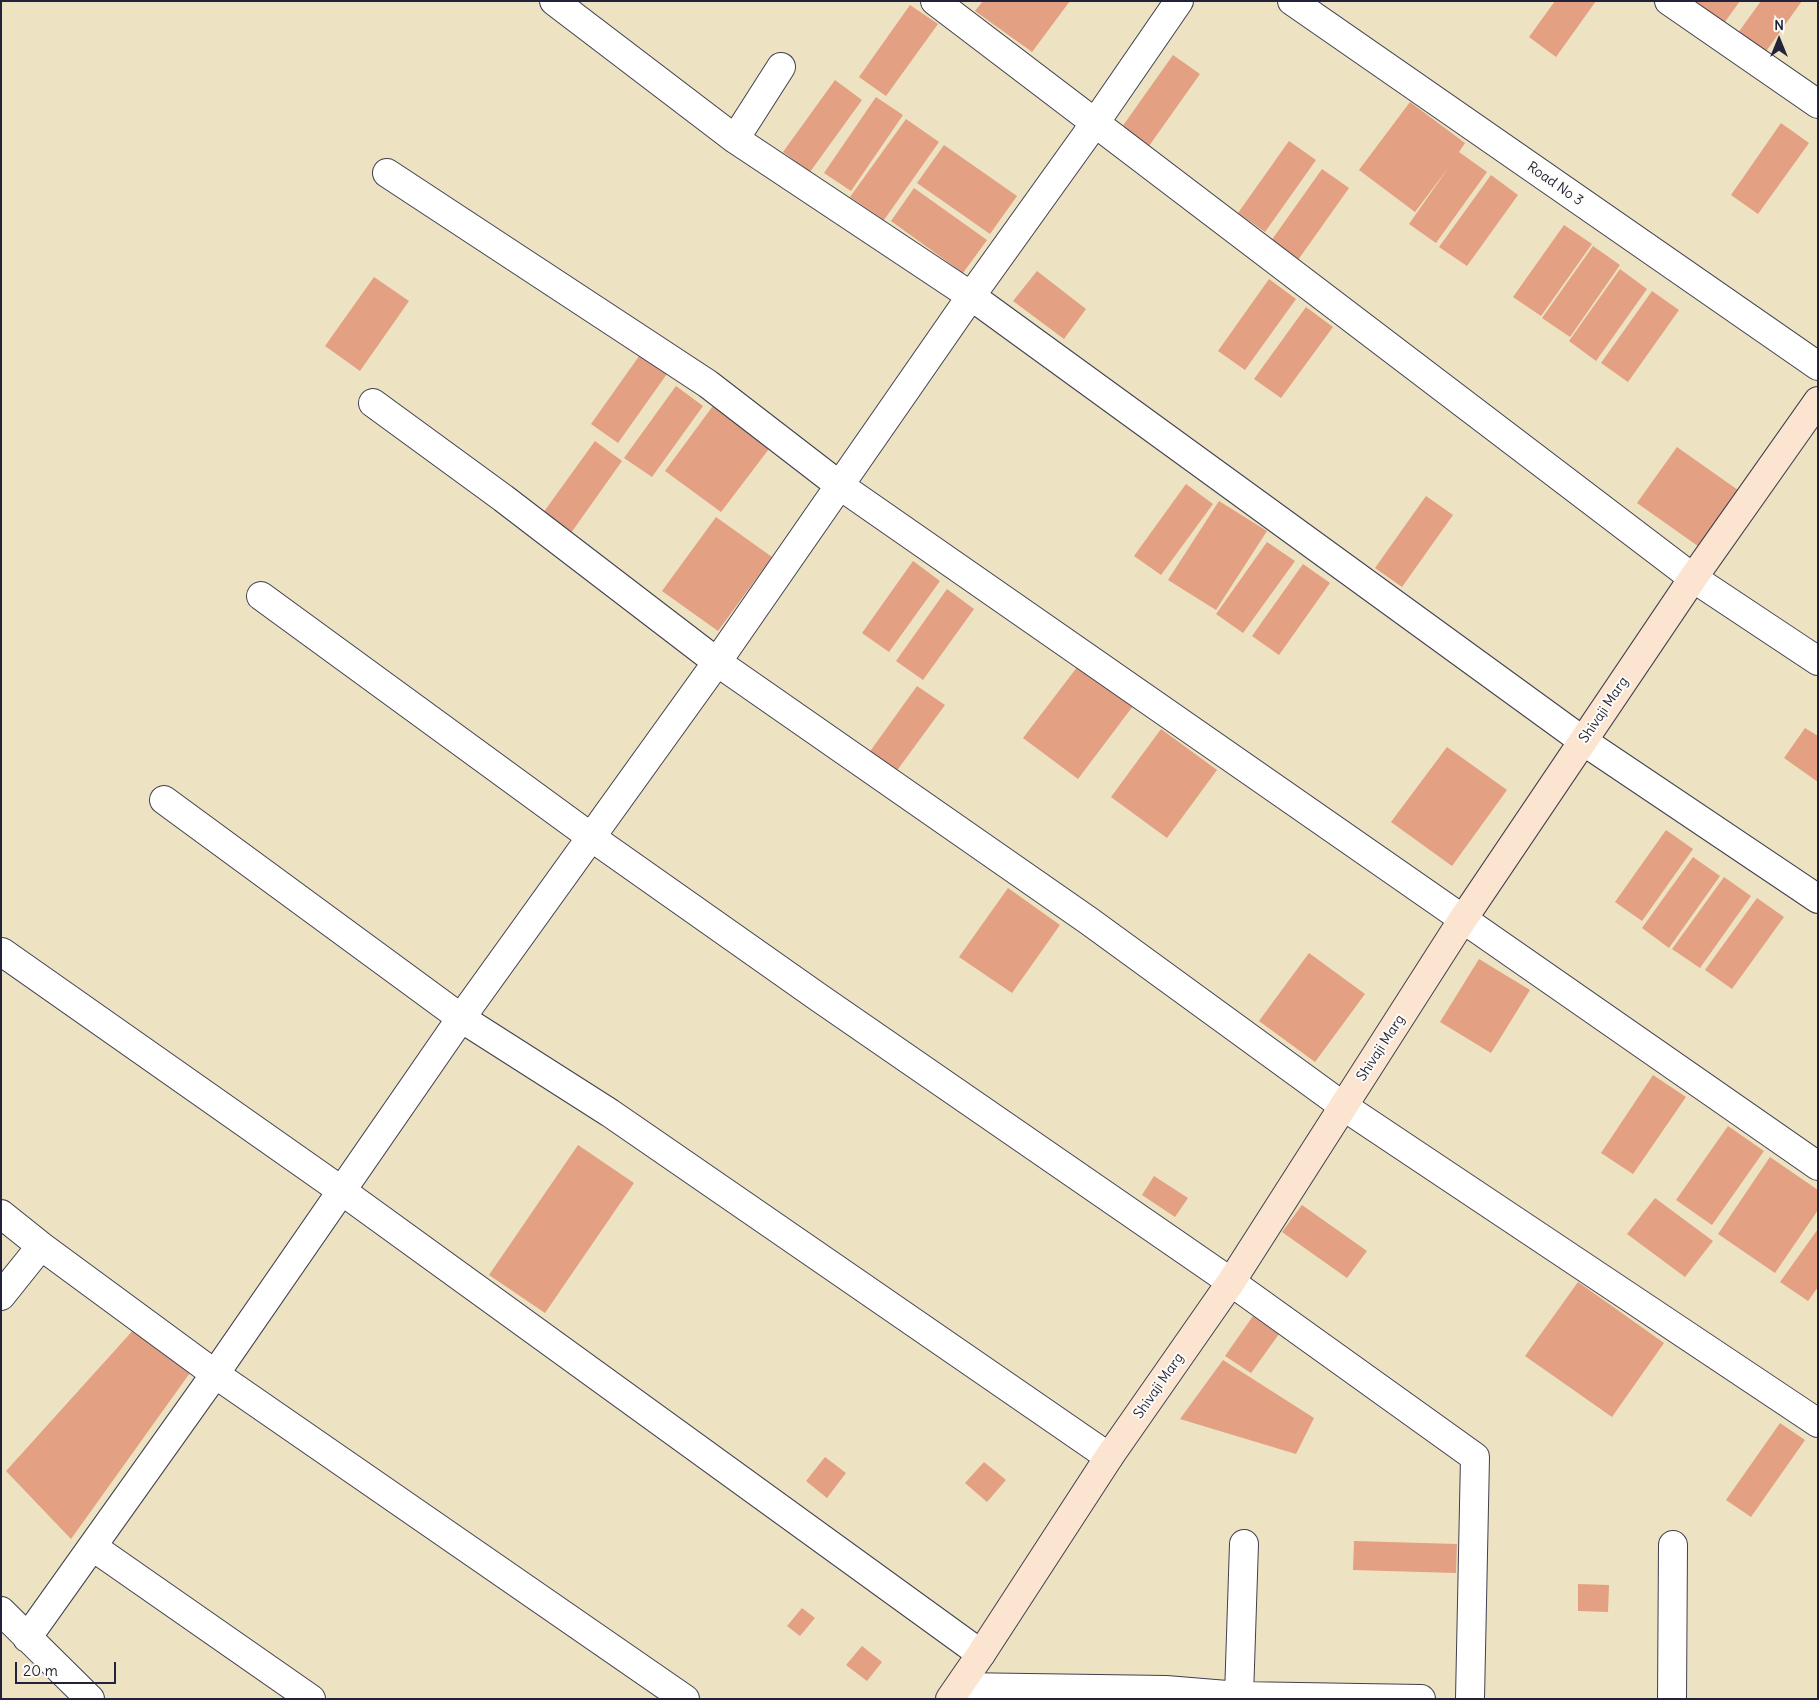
<!DOCTYPE html>
<html>
<head>
<meta charset="utf-8">
<style>
  body { margin:0 }
  #map { position:relative; width:1819px; height:1700px; overflow:hidden; background:#ede2c2; font-family:Delius,sans-serif }
  canvas { display:block }
  .frame { position:absolute; inset:0; border:2px solid #22223b; pointer-events:none }
  .north { position:absolute; left:1754px; top:15px; width:50px; height:50px; -webkit-text-stroke:4px #fdfcf7; paint-order:stroke; rotate:0deg; font-size:14px; font-weight:700; line-height:20px; text-align:center; color:#22223b }
  .north::after { content:''; display:block; margin:auto; width:18px; height:22px; background:#22223b; clip-path:polygon(50% 0,100% 100%,50% 72%,0 100%) }
  .scale { position:absolute; left:15px; top:1662px; width:101px; height:22px; box-sizing:border-box; border:2px solid #22223b; border-top:0; padding-left:6px; font-size:15px; line-height:18px; white-space:nowrap; color:#22223b; -webkit-text-stroke:4px #fdfcf7; paint-order:stroke }
</style>
</head>
<body>
<div id="map">
<canvas width="1819" height="1700"></canvas>
<div class="frame"></div>
<div class="north">N</div>
<div class="scale">20 m</div>
</div>
<script>
const c = document.querySelector('canvas').getContext('2d');
c.lineJoin = 'round';
function fill(path, color) {
  c.fillStyle = color;
  c.fill(path, 'evenodd');
}
function shape(rows) {
  const path = new Path2D();
  for (const r of rows) {
    path.moveTo(r[0], r[1]);
    for (let i = 2; i < r.length; i += 2) path.lineTo(r[i], r[i + 1]);
  }
  return path;
}
function stroke(path, color, width, dash) {
  c.strokeStyle = color;
  c.lineWidth = width;
  c.lineCap = dash ? 'butt' : 'round';
  c.setLineDash(dash || []);
  c.stroke(path);
}
function label(font, color, halo, rows, align = 'center') {
  c.font = font + ' Delius,sans-serif';
  c.lineWidth = 4;
  c.setLineDash([]);
  c.textBaseline = 'middle';
  c.strokeStyle = halo;
  c.fillStyle = color;
  for (const [text, x, y, turn = 0] of rows) {
    c.save();
    c.translate(x, y);
    c.rotate((+turn || 0) * Math.PI / 180);
    c.textAlign = isNaN(turn) ? turn : align;
    if (halo) c.strokeText(text, 0, 0);
    c.fillText(text, 0, 0);
    c.restore();
  }
}
fill(shape([
  [983,1,1070,1,1032,52,975,11],
  [1555,1,1596,1,1556,57,1529,37],
  [1699,1,1740,1,1722,26,1695,7],
  [1761,1,1802,1,1762,57,1735,37],
  [910,5,938,24,886,96,859,77],
  [1173,55,1200,74,1149,146,1122,127],
  [835,80,862,100,810,172,783,152],
  [876,97,903,115,851,191,824,173],
  [1410,102,1465,143,1459,152,1487,172,1436,243,1409,224,1449,167,1415,212,1359,170],
  [906,119,939,142,884,220,850,197],
  [1781,123,1809,143,1758,214,1731,195],
  [1289,141,1316,160,1265,232,1238,213],
  [944,145,1017,196,990,234,917,183],
  [1322,169,1349,188,1298,260,1271,241],
  [1491,175,1518,195,1467,266,1439,247],
  [914,188,987,240,963,273,891,221],
  [1564,225,1592,244,1541,316,1513,297],
  [1593,246,1620,265,1570,337,1542,318],
  [1620,269,1647,289,1596,361,1569,341],
  [1037,271,1086,309,1064,339,1013,301],
  [374,277,409,301,360,371,325,346],
  [1269,279,1296,299,1245,370,1218,351],
  [1652,291,1679,310,1628,382,1601,363],
  [1306,307,1333,327,1281,398,1254,379],
  [642,352,669,371,618,443,591,424],
  [676,386,703,406,652,477,624,458],
  [718,399,775,441,721,512,665,471],
  [595,441,622,461,571,533,543,513],
  [1677,447,1745,495,1705,551,1637,503],
  [1186,484,1213,504,1161,575,1134,556],
  [1426,496,1453,515,1402,587,1375,568],
  [1219,501,1267,531,1216,610,1168,580],
  [716,517,772,557,718,631,662,591],
  [1267,542,1295,561,1243,633,1216,614],
  [913,561,940,581,889,652,862,633],
  [1303,564,1330,583,1279,655,1252,636],
  [947,589,974,609,923,680,896,661],
  [1078,666,1133,706,1078,779,1023,738],
  [917,686,945,705,893,776,866,757],
  [1805,728,1818,736,1818,782,1784,758],
  [1161,729,1217,770,1167,838,1111,797],
  [1447,747,1507,790,1452,866,1391,822],
  [1666,830,1693,849,1642,921,1615,902],
  [1693,857,1720,876,1669,948,1642,928],
  [1724,877,1751,896,1700,968,1672,949],
  [1008,888,1060,925,1012,993,959,957],
  [1757,898,1784,917,1732,989,1705,970],
  [1309,953,1365,994,1315,1062,1259,1021],
  [1479,959,1530,990,1491,1053,1440,1022],
  [1653,1075,1686,1097,1633,1174,1601,1153],
  [1728,1126,1764,1151,1712,1225,1676,1200],
  [578,1145,634,1183,545,1313,489,1275],
  [1770,1157,1818,1190,1818,1210,1775,1273,1718,1234],
  [1154,1176,1188,1198,1175,1217,1142,1195],
  [1655,1198,1713,1241,1685,1277,1627,1234],
  [1302,1205,1367,1251,1347,1278,1282,1232],
  [1818,1229,1818,1287,1808,1301,1780,1282],
  [1578,1282,1664,1343,1612,1417,1525,1356],
  [1253,1316,1279,1334,1251,1373,1225,1356],
  [136,1327,192,1370,71,1539,6,1471],
  [1223,1360,1314,1418,1296,1454,1180,1419],
  [1780,1423,1805,1440,1751,1517,1726,1500],
  [825,1457,846,1473,827,1498,806,1481],
  [984,1462,1006,1480,987,1502,965,1483],
  [1354,1541,1457,1544,1456,1573,1353,1570],
  [1578,1584,1609,1585,1608,1612,1578,1611],
  [802,1608,815,1618,800,1636,787,1626],
  [862,1646,882,1662,867,1681,846,1665]
]), '#e3a082');
const street = shape([
  [554,1,735,139,971,296,1583,741,1818,899],
  [935,1,1693,578,1818,661],
  [1292,1,1818,366],
  [1669,1,1818,104],
  [735,139,781,67],
  [387,173,708,384,839,485,1818,1166],
  [373,403,503,498,717,662,1089,921,1343,1106,1818,1423],
  [261,596,591,837,818,997,1231,1282,1475,1457,1470,1699],
  [164,800,461,1018,610,1113,1109,1457],
  [2,952,342,1191,981,1654],
  [1,1214,41,1246,215,1374,685,1699],
  [1,1296,41,1246],
  [93,1547,311,1699],
  [1,1611,90,1699],
  [27,1638,215,1374,461,1018,717,662,971,296,1095,123,1179,1],
  [959,1687,1166,1690,1239,1696,1421,1699],
  [1239,1696,1244,1544],
  [1672,1699,1673,1545]
]);
const secondary = shape([
  [950,1699,981,1654,1109,1457,1231,1282,1463,919,1693,578,1818,401]
]);
stroke(street, '#403f4f', 30);
stroke(secondary, '#403f4f', 30);
stroke(street, '#fff', 28);
stroke(secondary, '#fce5d0', 28);
label('14px', '#22223b', '#fdfcf7', [
  ["Road No 3",1555,184,35],
  ["Shivaji Marg",1604,710,-56],
  ["Shivaji Marg",1381,1048,-57],
  ["Shivaji Marg",1159,1386,-55]
]);
</script>
</body>
</html>
